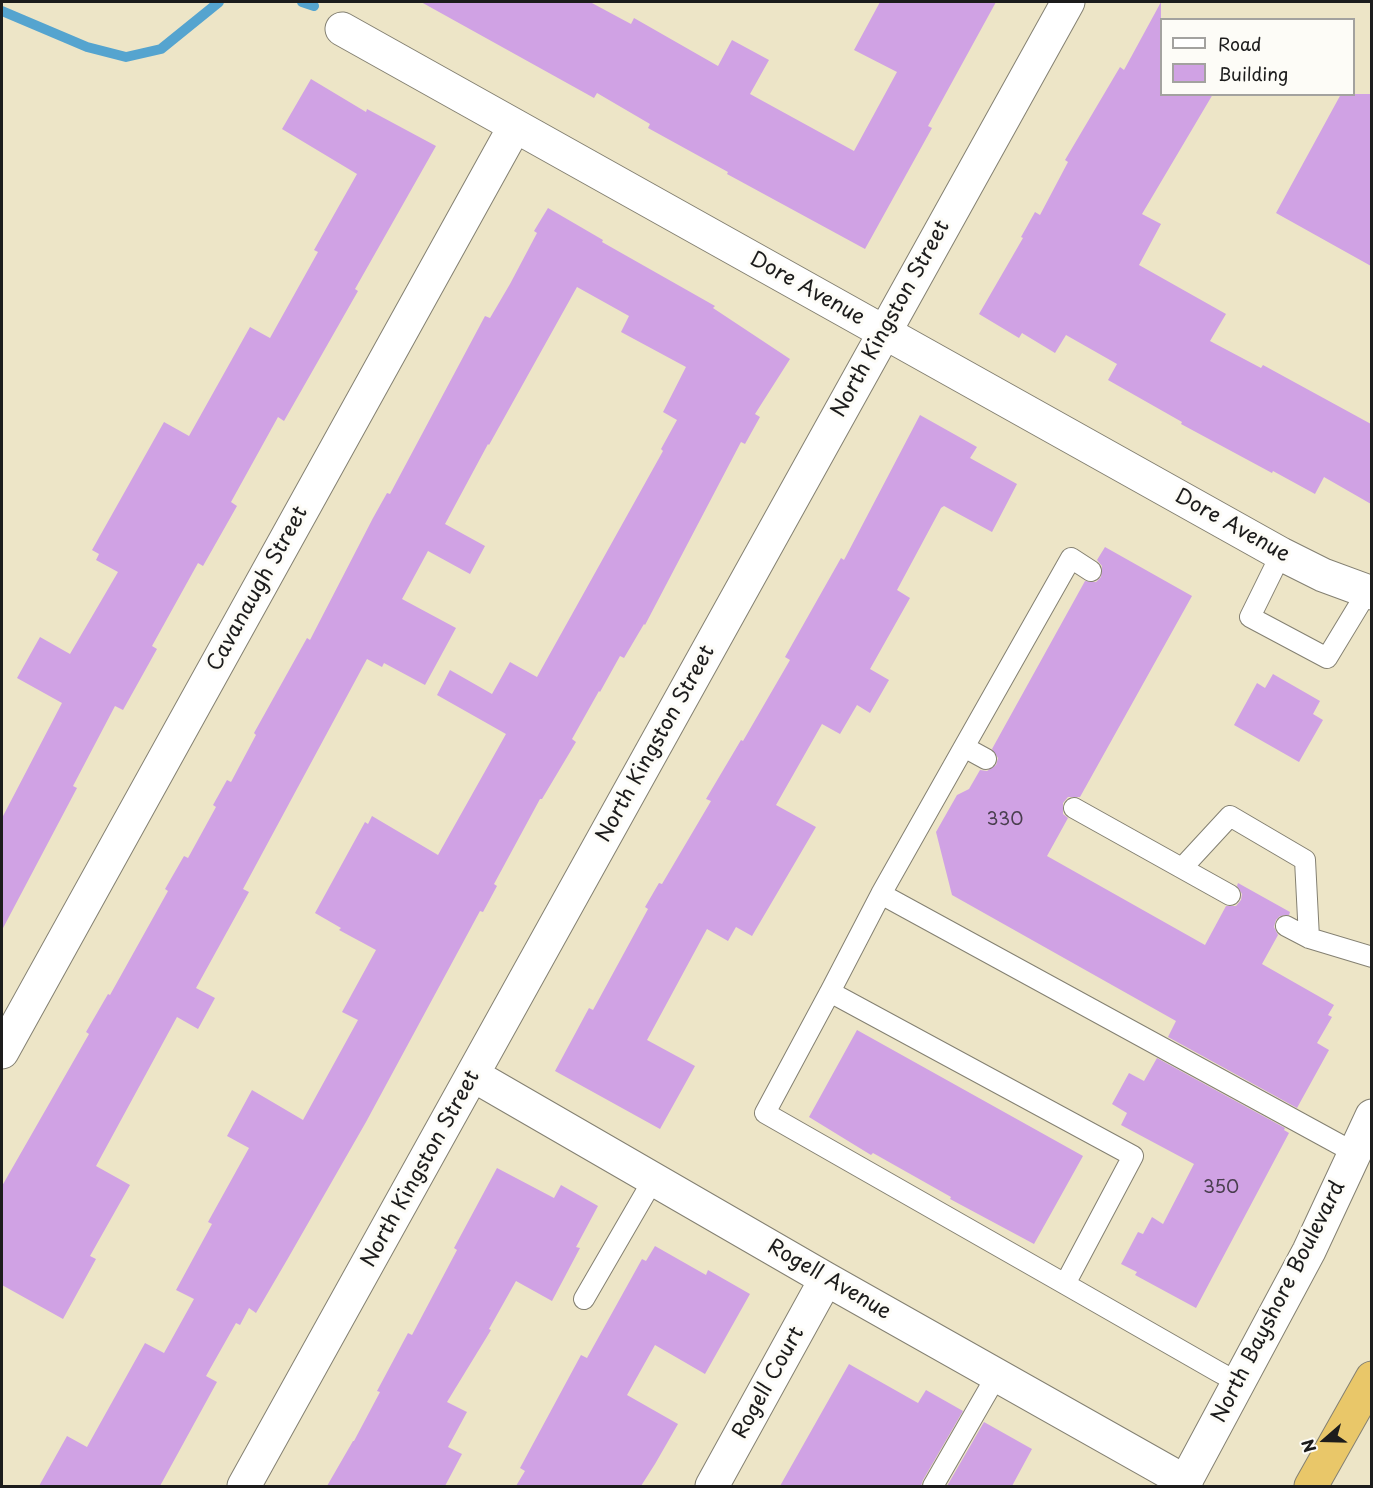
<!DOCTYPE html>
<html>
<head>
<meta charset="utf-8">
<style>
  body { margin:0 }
  #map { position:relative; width:1373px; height:1488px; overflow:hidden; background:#ede5c7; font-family:"Playpen Sans",sans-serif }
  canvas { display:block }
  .frame { position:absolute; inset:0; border:3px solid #1c1c1c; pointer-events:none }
  .legend { position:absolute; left:1160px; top:18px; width:195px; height:78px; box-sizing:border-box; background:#fdfcf7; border:2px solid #a3a29f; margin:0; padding:8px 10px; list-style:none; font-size:18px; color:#1c1c1c }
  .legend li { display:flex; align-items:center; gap:12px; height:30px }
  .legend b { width:30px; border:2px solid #a3a29f }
  .north { position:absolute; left:1295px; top:1410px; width:60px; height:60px; -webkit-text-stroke:4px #fdfcf7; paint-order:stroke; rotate:250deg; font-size:16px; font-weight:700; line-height:24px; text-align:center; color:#1c1c1c }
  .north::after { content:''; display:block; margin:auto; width:21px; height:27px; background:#1c1c1c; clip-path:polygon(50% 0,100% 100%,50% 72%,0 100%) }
</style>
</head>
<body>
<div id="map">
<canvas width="1373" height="1488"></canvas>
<div class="frame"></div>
<ul class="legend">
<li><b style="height:8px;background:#fff"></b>Road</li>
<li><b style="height:16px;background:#d0a2e4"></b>Building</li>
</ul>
<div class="north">N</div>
</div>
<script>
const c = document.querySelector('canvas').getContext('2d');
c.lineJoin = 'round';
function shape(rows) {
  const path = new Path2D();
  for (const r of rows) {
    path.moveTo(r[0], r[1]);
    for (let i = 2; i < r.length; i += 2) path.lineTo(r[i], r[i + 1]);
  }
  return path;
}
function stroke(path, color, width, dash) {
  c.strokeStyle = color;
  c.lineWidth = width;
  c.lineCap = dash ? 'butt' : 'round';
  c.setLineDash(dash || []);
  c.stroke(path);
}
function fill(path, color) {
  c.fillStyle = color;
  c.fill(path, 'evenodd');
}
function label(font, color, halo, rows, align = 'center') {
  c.font = font + ' "Playpen Sans",sans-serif';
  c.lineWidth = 6;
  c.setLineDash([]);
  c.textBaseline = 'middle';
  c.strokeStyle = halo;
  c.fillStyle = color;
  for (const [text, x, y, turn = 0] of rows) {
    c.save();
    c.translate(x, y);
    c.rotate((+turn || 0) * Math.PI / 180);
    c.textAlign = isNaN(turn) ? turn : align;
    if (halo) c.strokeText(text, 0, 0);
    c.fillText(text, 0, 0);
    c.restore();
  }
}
stroke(shape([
  [302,2,314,6],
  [2,11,87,47,126,57,161,49,219,2]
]), '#55a4cf', 10);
fill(shape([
  [421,2,590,2,631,24,634,18,718,66,732,40,769,60,750,94,854,151,897,72,854,50,880,2,996,2,928,126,932,128,865,249,727,174,728,172,648,128,650,124,597,93,594,98],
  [1161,2,1161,94,1213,94,1142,214,1161,224,1139,265,1226,314,1210,341,1261,368,1263,365,1371,424,1371,504,1324,477,1315,494,1273,471,1272,473,1181,424,1182,422,1108,380,1117,364,1066,335,1055,353,1022,333,1019,338,979,314,1023,238,1021,237,1035,212,1040,215,1068,162,1065,160,1120,67,1124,70],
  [311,79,366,112,367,109,436,146,355,289,358,291,284,421,278,417,231,502,237,506,203,566,198,563,152,646,157,649,123,710,115,706,73,786,77,788,2,930,2,818,62,703,17,678,40,637,70,654,118,572,96,560,99,554,92,550,164,422,189,436,250,327,270,338,318,252,314,250,357,174,282,129],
  [1341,94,1371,94,1371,266,1276,213],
  [548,208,603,240,602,242,715,306,713,308,790,359,755,414,760,417,745,444,741,442,645,625,644,624,624,658,620,656,600,692,599,691,572,739,576,742,542,799,540,799,494,884,497,886,483,912,480,911,366,1122,287,1260,256,1313,249,1308,240,1325,236,1323,206,1376,217,1382,160,1486,39,1486,67,1436,87,1447,145,1343,164,1353,194,1299,176,1290,212,1224,208,1222,249,1148,227,1136,252,1090,303,1120,358,1020,342,1012,376,950,339,930,341,928,315,913,365,822,368,824,372,816,438,855,506,734,437,695,450,670,492,694,510,662,537,677,663,451,661,449,677,420,663,412,686,367,621,332,629,316,577,287,489,445,488,444,445,524,485,546,470,574,428,551,402,599,456,628,425,685,384,663,382,667,367,659,243,889,249,892,196,988,215,998,198,1029,177,1017,96,1166,130,1185,90,1256,96,1259,63,1319,2,1285,2,1186,89,1034,86,1032,108,994,110,995,168,891,165,889,184,856,188,858,216,807,213,805,227,780,231,782,256,735,254,733,307,638,310,640,373,518,387,493,390,494,485,316,490,318,510,284,537,233,534,231],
  [920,415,977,447,970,458,1017,484,992,532,944,506,941,508,897,590,910,598,870,669,889,680,870,713,857,705,840,734,822,724,776,805,816,827,752,936,736,927,728,941,707,929,647,1040,695,1066,660,1129,555,1071,589,1008,593,1010,648,909,645,907,659,883,662,884,711,801,706,799,741,740,743,741,790,660,785,657,841,558,844,560],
  [1105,547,1192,596,1080,797,1068,797,1063,803,1063,814,1068,818,1047,856,1205,945,1226,906,1236,906,1241,900,1242,894,1237,886,1238,883,1290,912,1289,915,1280,916,1276,920,1274,927,1278,935,1262,964,1334,1005,1328,1015,1332,1017,1317,1043,1329,1050,1297,1108,1168,1037,1176,1021,952,895,936,832,957,795,969,789,980,770,987,771,996,765,998,758,992,749,1085,581,1096,582,1101,577,1102,566,1097,560],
  [1273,674,1320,701,1313,714,1323,720,1299,762,1234,725,1257,683,1265,688],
  [857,1030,1083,1156,1034,1244,950,1199,951,1197,873,1153,871,1155,809,1117],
  [1157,1058,1285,1128,1284,1130,1289,1133,1196,1308,1135,1275,1137,1272,1121,1264,1138,1232,1143,1234,1152,1217,1163,1224,1194,1164,1121,1125,1127,1113,1112,1104,1129,1073,1144,1081],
  [497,1168,554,1198,561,1185,598,1206,576,1247,580,1248,552,1301,516,1281,489,1329,491,1330,447,1402,467,1412,448,1447,462,1454,445,1486,327,1486,353,1441,354,1441,380,1392,377,1391,408,1333,412,1335,457,1250,454,1248],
  [655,1246,706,1275,708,1270,750,1294,705,1374,655,1345,627,1395,678,1424,655,1464,641,1486,516,1486,525,1471,520,1468,581,1355,587,1358,642,1259,646,1261],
  [849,1364,918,1403,926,1390,963,1411,923,1480,921,1486,780,1486],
  [984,1422,1032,1449,1012,1486,947,1486]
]), '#d0a2e4');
const service = shape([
  [1281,554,1250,617,1327,658,1367,592],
  [986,759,964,747,1071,558,1091,571],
  [1074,808,1230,895],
  [1182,868,1230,816,1305,860,1309,938],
  [881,894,1355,1153],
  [1286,926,1309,938,1372,957],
  [830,992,881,894,964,747],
  [1065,1284,1133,1156,830,992,765,1113,1065,1284,1217,1371,1239,1383],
  [584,1299,653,1180],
  [933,1486,997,1375]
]);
const minor = shape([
  [342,29,1281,554,1323,575,1372,593],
  [2,1052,515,126],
  [473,1075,826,1279,1186,1482],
  [244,1486,1068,2],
  [712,1486,826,1279]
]);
const tertiary = shape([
  [1183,1486,1309,1251,1372,1116]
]);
const motorway = shape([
  [1311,1486,1372,1378]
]);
stroke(service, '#848072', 22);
stroke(minor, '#848072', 35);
stroke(tertiary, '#848072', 35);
stroke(motorway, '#848072', 35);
stroke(service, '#fff', 20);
stroke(minor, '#fff', 33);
stroke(tertiary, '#fff', 33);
stroke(motorway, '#e9c769', 33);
label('18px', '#493e4e', null, [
  ["330",1005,820],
  ["350",1221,1188]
]);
label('21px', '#1c1c1c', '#fdfcf7', [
  ["Dore Avenue",807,289,29],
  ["North Kingston Street",891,319,-61],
  ["Dore Avenue",1232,526,29],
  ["Cavanaugh Street",258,589,-61],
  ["North Kingston Street",656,744,-61],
  ["North Kingston Street",421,1169,-61],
  ["Rogell Avenue",829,1280,30],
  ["North Bayshore Boulevard",1279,1302,-63],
  ["Rogell Court",769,1383,-61]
]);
</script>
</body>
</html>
